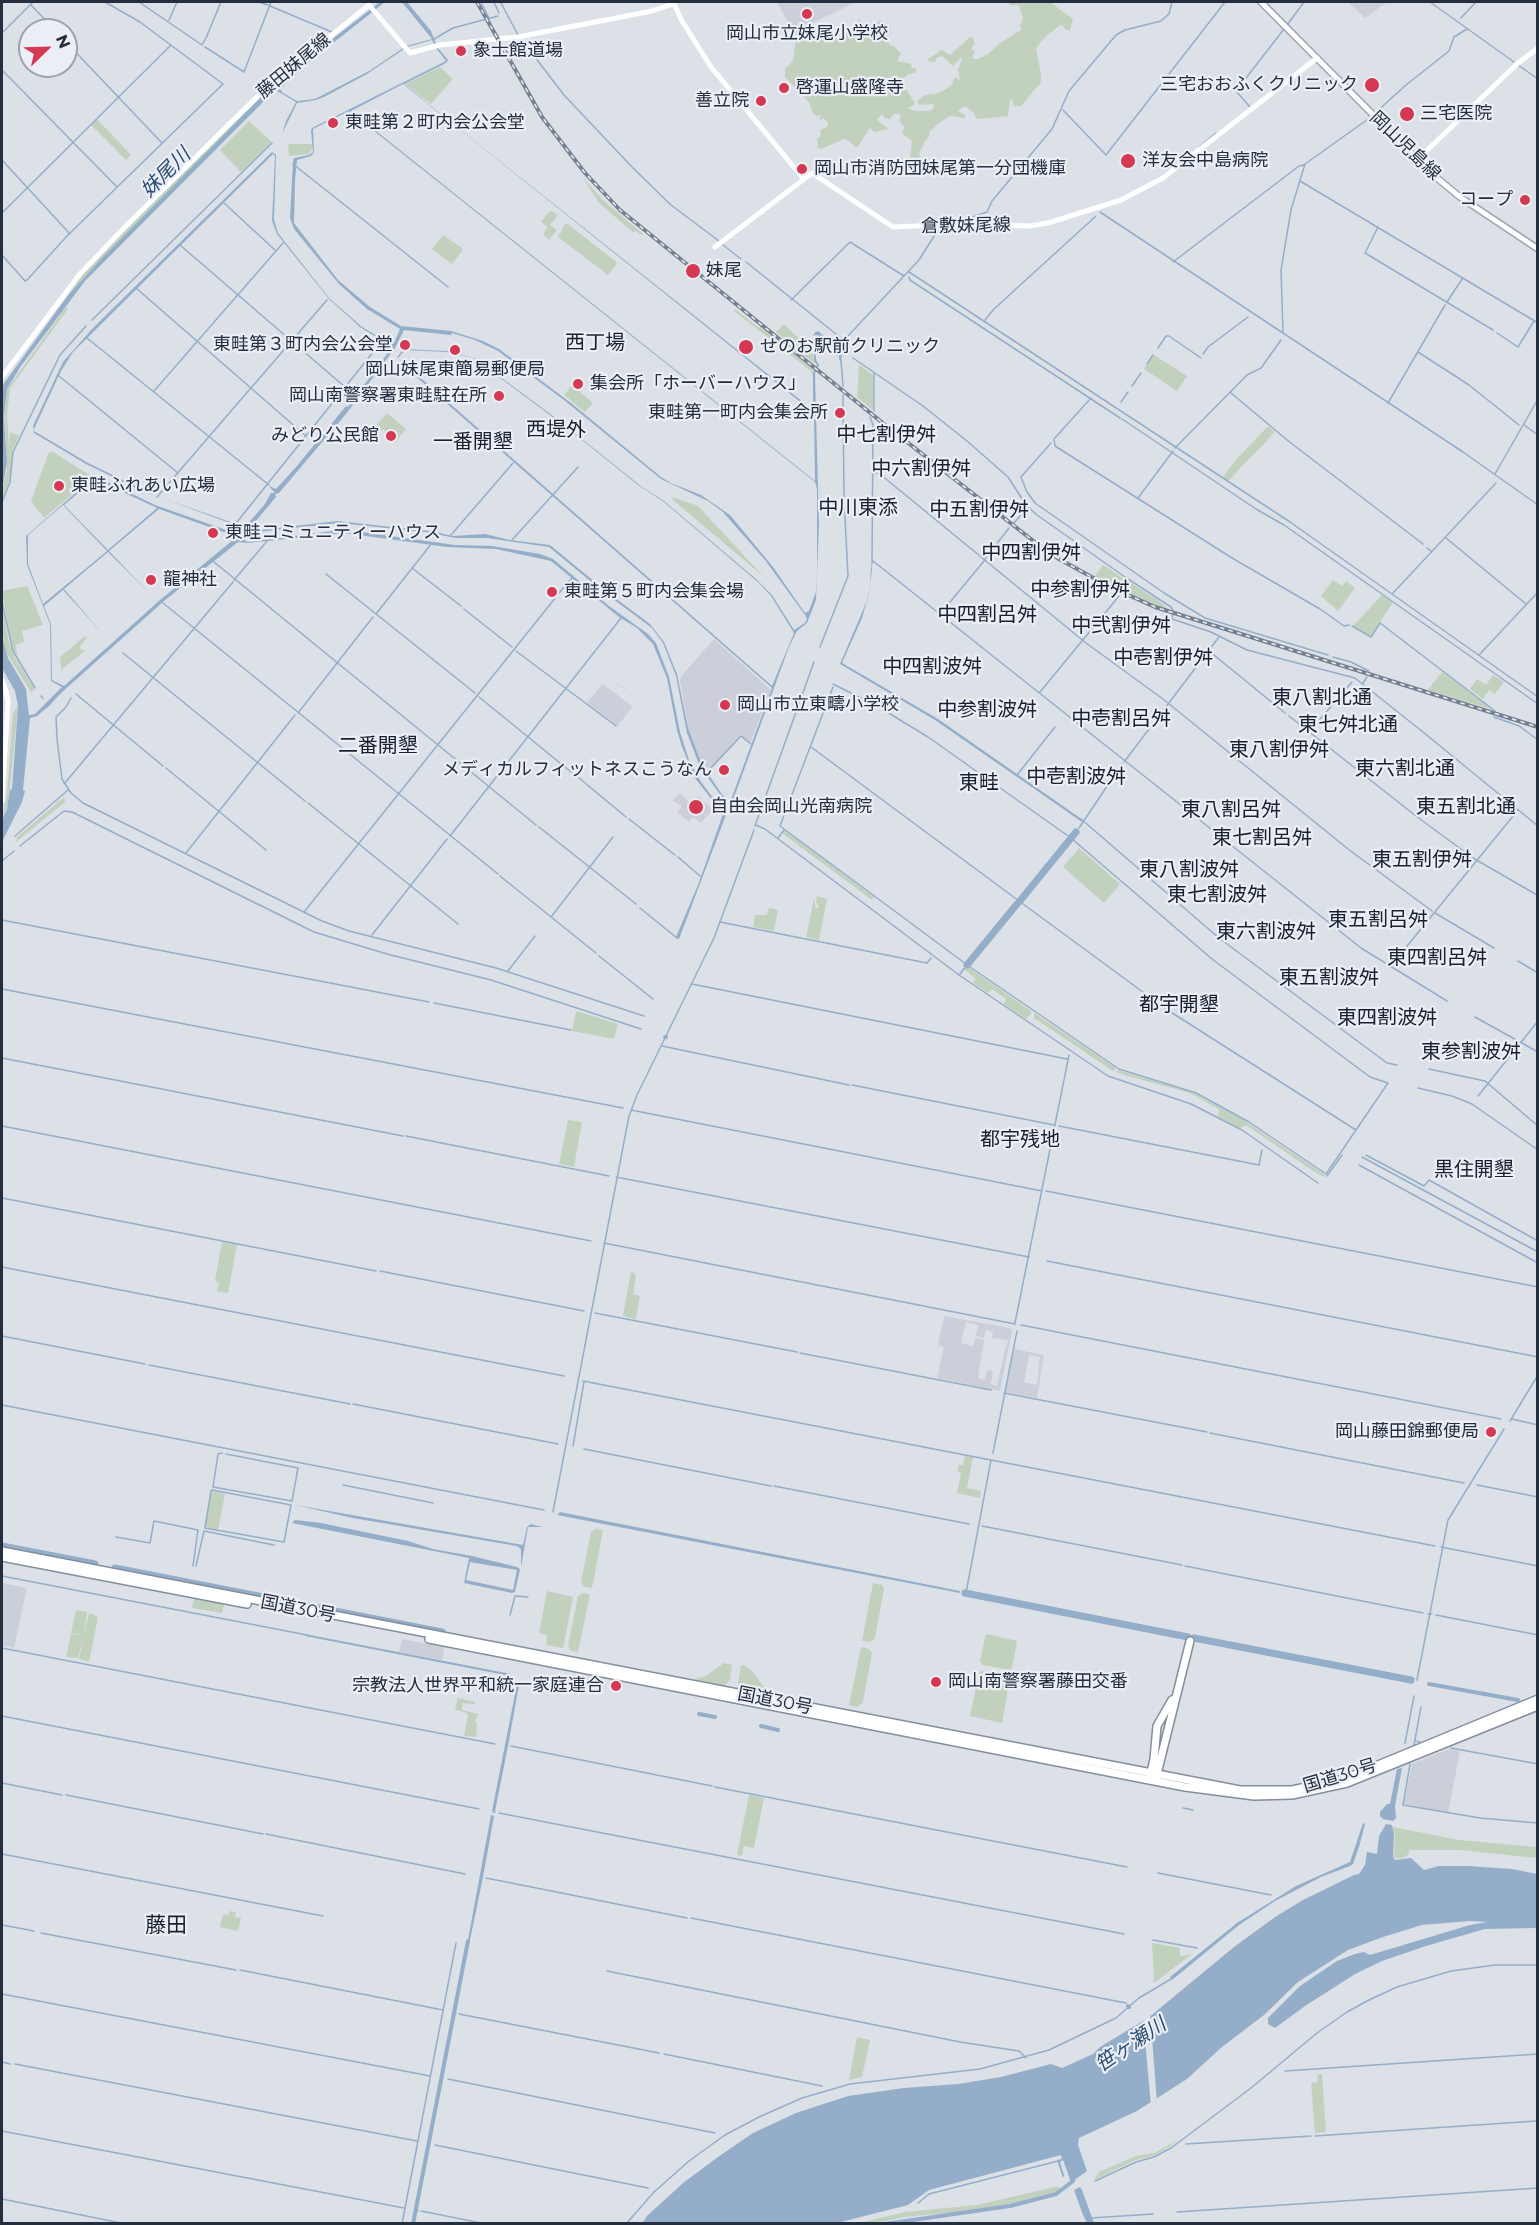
<!DOCTYPE html>
<html>
<head>
<meta charset="utf-8">
<style>
  body { margin:0 }
  #map { position:relative; width:1539px; height:2225px; overflow:hidden; background:#dce0e7; font-family:Montserrat,sans-serif }
  canvas { display:block }
  .frame { position:absolute; inset:0; border:3px solid #252e3e; pointer-events:none }
  .north { position:absolute; left:18px; top:18px; width:60px; height:60px; box-sizing:border-box; background:#ebeff5; border:2px solid #9ca2ac; border-radius:50%; rotate:67deg; font-size:16px; font-weight:700; line-height:24px; text-align:center; color:#252e3e }
  .north::after { content:''; display:block; margin:auto; width:21px; height:27px; background:#d43951; clip-path:polygon(50% 0,100% 100%,50% 72%,0 100%) }
</style>
</head>
<body>
<div id="map">
<canvas width="1539" height="2225"></canvas>
<div class="frame"></div>
<div class="north">N</div>
</div>
<script>
const c = document.querySelector('canvas').getContext('2d');
c.lineJoin = 'round';
function fill(path, color) {
  c.fillStyle = color;
  c.fill(path, 'evenodd');
}
function shape(rows) {
  const path = new Path2D();
  for (const r of rows) {
    path.moveTo(r[0], r[1]);
    for (let i = 2; i < r.length; i += 2) path.lineTo(r[i], r[i + 1]);
  }
  return path;
}
function stroke(path, color, width, dash) {
  c.strokeStyle = color;
  c.lineWidth = width;
  c.lineCap = dash ? 'butt' : 'round';
  c.setLineDash(dash || []);
  c.stroke(path);
}
function label(font, color, halo, rows, align = 'center') {
  c.font = font + ' Montserrat,"Noto Sans JP",sans-serif';
  c.lineWidth = 4.5;
  c.setLineDash([]);
  c.textBaseline = 'middle';
  c.strokeStyle = halo;
  c.fillStyle = color;
  for (const [text, x, y, turn = 0] of rows) {
    c.save();
    c.translate(x, y);
    c.rotate((+turn || 0) * Math.PI / 180);
    c.textAlign = isNaN(turn) ? turn : align;
    if (halo) c.strokeText(text, 0, 0);
    c.fillText(text, 0, 0);
    c.restore();
  }
}
fill(shape([
  [777,2,856,2,804,27,795,35],
  [1348,2,1387,2,1365,18],
  [714,639,771,690,750,743,741,736,707,772,702,765,688,728,680,680,684,673],
  [618,683,638,699,617,727,587,703,602,684,612,691],
  [618,684,638,699,632,706,612,691],
  [680,793,692,805,698,796,713,809,701,823,693,817,689,822,677,812,682,806,673,801],
  [944,1316,1010,1328,1012,1331,1000,1391,937,1378,944,1347,938,1345],
  [966,1322,978,1325,976,1336,984,1338,986,1330,993,1332,992,1338,1008,1340,1007,1345,1006,1345,997,1386,991,1384,993,1371,987,1370,985,1380,978,1378,984,1340,975,1338,973,1346,961,1343],
  [1014,1349,1044,1355,1037,1398,1005,1392],
  [1029,1355,1040,1357,1037,1385,1024,1382],
  [2,1583,27,1588,14,1648,2,1645],
  [402,1639,444,1647,442,1660,399,1652],
  [1449,1749,1460,1751,1448,1813,1404,1804,1412,1764]
]), '#cacfd9');
fill(shape([
  [1013,2,1050,2,1073,19,1070,30,1066,30,1062,25,1059,26,1045,37,1036,48,1041,74,1041,82,1021,106,1014,106,1012,99,1010,99,1008,116,977,119,973,112,965,106,958,111,965,115,965,118,950,116,942,121,929,132,929,137,925,141,919,154,922,162,920,166,910,158,912,141,902,133,905,127,899,121,901,116,899,114,894,114,890,119,885,118,882,114,877,120,888,129,875,132,870,128,857,148,848,140,844,139,821,149,818,148,817,138,820,137,821,130,828,126,827,121,823,118,820,120,820,115,816,116,813,113,809,102,785,77,785,69,793,61,796,38,803,31,808,30,815,40,823,40,846,29,857,29,859,19,863,25,868,26,880,21,888,25,891,33,882,39,885,39,891,46,894,46,901,54,897,61,911,64,912,68,915,68,917,72,907,75,895,87,898,91,906,89,915,103,914,105,907,108,916,111,929,111,933,109,934,104,919,105,917,101,925,95,935,94,946,89,952,84,955,77,960,80,958,70,962,59,961,58,953,66,942,56,936,58,935,62,928,61,928,59,942,50,950,55,970,37,973,38,975,43,971,49,975,51,972,59,977,59,987,55,1000,43,1021,30,1020,26,1023,18,1020,9,1019,5,1010,5,1009,3],
  [440,67,453,79,431,104,405,84],
  [246,110,248,111,63,299,78,279,114,241],
  [97,119,131,155,126,160,91,125],
  [249,121,272,142,241,172,220,150],
  [288,144,312,144,312,150,308,154,289,156],
  [583,178,604,201,643,234,642,235,635,231,633,232,600,204],
  [552,211,558,215,550,225,557,230,549,240,543,234,548,227,541,222,549,212],
  [565,224,568,224,616,262,617,264,608,275,558,237],
  [443,235,462,248,462,251,452,264,432,249],
  [66,307,68,309,10,388,7,415,9,449,10,432,19,436,12,451,12,472,2,501,2,490,7,470,5,416,7,389],
  [735,309,759,328,761,326,815,370,814,379,811,371,734,311],
  [784,324,813,352,814,363,776,332],
  [1154,355,1187,376,1177,391,1144,369],
  [859,365,873,375,873,410,857,397],
  [577,379,585,385,580,392,593,403,585,412,564,395],
  [387,413,406,429,395,443,393,442,397,437,390,431,388,433,383,429,381,431,375,427],
  [1268,426,1275,432,1228,481,1223,477,1235,461],
  [49,452,53,452,93,477,44,518,31,501],
  [672,497,698,506,764,577,673,500],
  [1103,565,1159,601,1170,611,1134,596,1094,577],
  [1333,580,1342,586,1346,581,1355,588,1338,611,1321,596],
  [27,586,43,625,22,631,24,642,16,645,17,657,11,644,2,591],
  [1382,595,1393,602,1371,636,1353,626],
  [2,605,9,642,15,658,35,690,31,692,9,657,4,647,2,635],
  [85,636,87,638,80,646,81,650,86,650,61,670,60,657],
  [1442,672,1493,709,1494,710,1428,690],
  [1493,675,1504,682,1495,694,1489,690,1483,699,1470,689,1477,679,1486,685],
  [18,705,10,788,8,804,2,819,7,793,13,713],
  [64,797,65,802,16,842,17,837],
  [785,830,874,897,872,900,782,833],
  [1079,848,1120,884,1104,903,1063,867],
  [817,896,827,899,819,940,806,937,814,899,816,909,819,907,816,902],
  [769,908,778,910,774,931,753,927,755,915,767,915],
  [968,967,1031,1011,1031,1014,1026,1019,1004,1004,1006,999,992,989,988,993,973,983,976,979,964,969],
  [576,1011,618,1024,614,1039,572,1031],
  [1034,1013,1116,1068,1113,1071,1049,1028,1034,1018],
  [1118,1070,1191,1092,1242,1119,1325,1175,1324,1177,1313,1171,1246,1125,1240,1128,1217,1116,1220,1110,1190,1093,1128,1076,1116,1072],
  [568,1120,582,1122,574,1167,559,1164],
  [222,1242,237,1244,228,1293,217,1291,219,1283,215,1281],
  [631,1271,636,1275,633,1294,640,1296,636,1319,623,1316],
  [965,1455,973,1457,967,1488,981,1491,980,1498,957,1493,961,1473,957,1471,959,1465,963,1465],
  [211,1491,225,1494,218,1530,204,1526],
  [595,1529,603,1530,592,1588,584,1587,581,1582,591,1532],
  [873,1583,882,1585,884,1589,875,1638,870,1642,862,1641],
  [547,1591,573,1597,563,1648,546,1645,547,1635,539,1633],
  [583,1593,590,1594,578,1652,571,1651,568,1646,578,1596],
  [194,1598,224,1604,222,1613,192,1608],
  [76,1610,87,1612,84,1634,89,1613,98,1617,89,1662,79,1659,84,1635,78,1658,66,1657,71,1634,82,1635,71,1633],
  [986,1634,1017,1641,1012,1668,1010,1670,983,1665,980,1661],
  [861,1647,869,1649,872,1653,863,1702,857,1707,849,1705],
  [724,1663,732,1665,730,1680,725,1685,718,1686,696,1682,697,1678,704,1677],
  [743,1665,752,1671,768,1692,768,1695,740,1689,738,1682,741,1666],
  [982,1671,1008,1676,1010,1679,1002,1723,970,1716,979,1673],
  [458,1698,475,1702,475,1704,463,1703,462,1708,462,1710,478,1714,475,1721,477,1724,476,1737,464,1736,468,1715,465,1712,455,1710],
  [749,1795,764,1798,754,1848,744,1846,742,1856,737,1855],
  [1393,1827,1459,1840,1537,1847,1537,1858,1460,1850,1409,1850,1409,1854,1403,1858,1394,1858,1395,1835],
  [230,1911,236,1912,235,1917,241,1918,238,1931,220,1927,223,1914,228,1915],
  [1152,1943,1180,1948,1180,1956,1192,1954,1154,1983],
  [857,2037,870,2040,862,2077,849,2080],
  [1318,2074,1322,2074,1326,2132,1315,2133,1311,2083,1317,2082],
  [1178,2140,1169,2147,1155,2155,1133,2161,1094,2180,1099,2172,1136,2156,1154,2153],
  [1059,2186,1060,2192,1057,2196,1055,2192,1006,2205,972,2211,904,2217,875,2223,859,2223,905,2212,977,2205]
]), '#c2d1bd');
fill(shape([
  [380,2,385,2,304,66,280,89,283,93,297,101,315,99,371,70,406,46,432,39,402,2,407,2,431,31,437,47,448,60,446,63,404,84,467,135,813,410,813,374,817,365,814,361,814,333,818,331,831,342,842,347,846,353,842,354,841,362,840,362,838,353,834,347,815,334,816,360,819,365,815,374,819,525,816,600,807,623,797,631,789,647,733,800,728,805,700,767,687,733,676,676,663,643,652,628,605,593,549,547,487,538,456,538,430,533,431,531,453,536,485,534,510,540,550,545,607,592,650,624,664,642,677,674,688,728,702,765,728,803,732,797,772,688,421,381,397,357,404,349,447,351,476,359,557,419,642,487,664,501,756,579,772,595,794,630,805,623,807,619,805,615,765,560,723,512,708,501,661,479,564,400,498,351,475,340,452,333,451,335,404,330,395,348,346,414,279,493,275,494,276,497,249,529,259,530,338,521,410,529,416,529,415,531,339,523,258,532,246,530,241,537,247,542,341,530,354,531,455,545,492,546,540,554,553,559,609,606,648,634,656,643,669,677,680,732,689,760,701,782,726,815,679,939,676,937,698,885,723,814,695,778,682,747,677,730,667,678,653,644,637,628,619,617,551,561,496,549,447,547,344,533,248,543,238,542,164,601,61,693,49,706,37,716,30,718,23,790,25,791,22,802,2,842,2,820,7,809,10,790,12,789,18,706,15,691,2,668,2,637,8,658,26,689,29,715,35,714,62,687,51,681,50,624,27,565,26,536,95,476,155,505,226,530,237,537,243,529,238,526,140,490,86,464,34,433,33,426,63,362,93,328,272,152,276,155,274,220,278,233,329,298,362,327,391,344,394,343,400,329,367,309,339,284,294,229,290,218,293,162,294,158,309,155,313,152,311,131,312,128,446,61,436,48,432,40,407,47,367,74,324,97,316,100,297,103,282,134,286,121,296,102,277,91,274,91,85,281,21,366,7,389,4,417,7,463,2,489,2,386,69,294,101,259,273,85],
  [403,84,814,413,815,481,351,111],
  [349,111,815,482,817,489,817,573,816,592,809,611,805,613,773,567,730,515,701,495,671,483,661,477,571,403,499,349,483,341,451,331,401,326,370,307,338,280,294,223,295,180,297,160,311,156,314,152,313,129],
  [273,154,275,156,272,221,277,234,329,299,360,327,392,347,348,407,346,406,297,466,276,489,269,486,275,493,271,493,265,504,245,527,156,496,88,463,34,431,34,429,61,371,73,352],
  [405,350,447,352,472,358,480,363,566,427,638,485,664,502,759,583,771,596,794,633,772,686,398,358],
  [95,479,157,508,108,550,64,505],
  [63,505,107,551,43,604,28,564,28,535],
  [159,509,229,534,233,540,160,600,64,686,52,680,51,624,44,606,63,590,103,634,64,589,108,552,149,593,109,551],
  [871,564,872,570,869,594,862,618,842,663,938,719,1083,820,1082,822,935,720,840,664,866,603,870,589],
  [295,1505,523,1545,527,1527,531,1524,542,1527,528,1527,521,1567,521,1549,517,1546,353,1518],
  [560,1512,960,1591,960,1593,557,1515],
  [295,1520,321,1523,408,1541,433,1549,472,1556,517,1567,520,1569,515,1592,512,1593,464,1583,469,1558,292,1523],
  [470,1562,517,1570,513,1590,466,1580],
  [305,1634,511,1674,510,1676,305,1636],
  [517,1684,519,1685,508,1746,495,1811,492,1811],
  [1402,1768,1395,1806,1396,1818,1393,1821,1383,1819,1380,1816,1380,1812,1387,1804,1390,1804,1397,1769],
  [491,1815,494,1816,483,1877,469,1945,467,1945],
  [1363,1823,1365,1824,1359,1847,1353,1864,1350,1866,1321,1877,1275,1901,1239,1925,1172,1980,1170,1977,1237,1923,1296,1886,1350,1862],
  [1386,1824,1392,1825,1394,1834,1393,1857,1395,1860,1411,1858,1424,1870,1439,1866,1468,1866,1512,1869,1537,1874,1537,1928,1485,1929,1426,1946,1382,1961,1355,1974,1305,2006,1275,2028,1268,2024,1268,2018,1300,1986,1337,1961,1355,1954,1364,1952,1370,1955,1470,1925,1487,1922,1470,1921,1422,1925,1383,1937,1348,1950,1298,1982,1264,2015,1222,2047,1187,2079,1137,2111,1079,2138,1078,2145,1087,2171,1073,2181,1071,2182,1063,2160,1060,2162,1064,2175,1063,2178,1057,2160,1062,2159,1061,2155,929,2190,908,2205,837,2223,642,2224,647,2216,683,2183,718,2157,753,2133,796,2113,848,2096,904,2088,958,2084,1001,2077,1051,2064,1062,2068,1093,2054,1100,2047,1148,2018,1234,1947,1275,1917,1303,1900,1354,1875,1359,1874,1365,1865,1367,1852,1377,1854,1379,1836],
  [1080,2187,1082,2190,1094,2223,1087,2223,1083,2215,1074,2190]
]), '#94aec9');
fill(shape([
  [1150,2012,1157,2102,1151,2106,1143,2017]
]), '#dce0e7');
stroke(shape([
  [105,2,140,22,223,84],
  [139,2,202,45,206,38,221,2],
  [258,2,268,5],
  [481,2,489,18],
  [494,2,499,13],
  [1430,2,1514,62],
  [501,3,518,35,564,95,633,168,671,205,719,241],
  [31,5,55,30],
  [270,6,332,32],
  [1461,18,1476,2],
  [169,20,177,2],
  [1287,25,1304,2],
  [2,33,33,2],
  [434,39,453,28,498,16],
  [66,42,162,143],
  [205,47,244,72,271,2],
  [1518,65,1538,79],
  [2,70,117,187],
  [1250,107,1236,91,1284,29],
  [1063,110,1106,155,1225,2],
  [1374,114,1406,85,1449,51,1454,37,1467,29],
  [1199,147,1216,133],
  [2,160,70,234],
  [293,164,448,287],
  [1300,181,1538,323],
  [224,203,275,250],
  [1100,212,1463,452,1538,505],
  [2,213,171,45],
  [960,221,987,212,992,201,1052,129,1069,91,1116,35,1125,30,1161,21,1169,14,1172,2],
  [1378,227,1365,253,1493,330],
  [180,245,345,387],
  [723,245,741,259],
  [2,255,25,281,27,280,67,236,223,84],
  [746,262,841,338],
  [1173,262,1299,166,1304,165],
  [909,272,1290,522,1538,697],
  [909,277,910,280,1120,418],
  [136,288,306,436],
  [791,300,850,242,904,276],
  [1447,302,1462,279],
  [92,320,272,143],
  [985,320,994,309,1096,216],
  [1283,333,1281,270,1291,210,1305,164,1371,117],
  [1497,333,1518,347,1534,321],
  [847,337,919,260,938,230],
  [87,338,269,485],
  [1158,348,1166,336,1169,336,1201,358],
  [1418,352,1469,385,1519,425],
  [1203,354,1208,347,1248,317],
  [853,358,923,406,967,441,1008,477,1026,505,1037,515,1125,577,1171,607,1173,610,1172,619,1211,632,1247,650,1355,678,1423,732,1538,826],
  [841,360,843,386],
  [1147,364,1153,355],
  [59,376,178,473],
  [1132,386,1141,373],
  [251,388,327,300],
  [154,391,283,243],
  [1230,392,1287,440,1423,544],
  [1091,398,1054,439,1055,446,1232,558,1320,609,1344,626,1349,625],
  [1121,402,1128,392],
  [1388,403,1445,305],
  [874,411,874,373],
  [870,417,873,425,872,564],
  [1122,419,1256,509,1284,525,1538,704],
  [1524,425,1538,435],
  [1051,443,1021,477,1027,492,1035,503,1164,593,1205,618,1328,655],
  [1175,448,1247,375,1261,368,1281,340],
  [873,473,877,473,886,479,1086,643,1167,702],
  [1495,474,1538,399],
  [157,497,250,389],
  [1138,498,1173,451],
  [2,502,10,482,13,452,60,355,86,326],
  [237,522,382,341],
  [1014,523,1025,510],
  [415,530,431,532],
  [451,535,513,463],
  [1446,538,1526,604],
  [512,540,578,467],
  [1427,548,1431,551],
  [985,559,1009,528],
  [873,561,1361,948,1447,1001],
  [214,562,536,825],
  [412,568,461,606],
  [326,574,475,693],
  [234,580,268,540],
  [1124,591,1130,582],
  [559,593,572,578],
  [1393,593,1496,483],
  [2,602,13,651,35,688],
  [163,603,498,874],
  [464,609,512,647],
  [941,613,984,561],
  [376,614,432,543],
  [1352,626,1371,637,1380,623,1495,711],
  [820,647,848,576,844,498,843,395],
  [516,651,616,726],
  [1209,651,1285,713],
  [123,653,305,801],
  [1479,655,1538,592],
  [1333,657,1351,662,1369,671],
  [1363,683,1367,677],
  [833,684,877,706,928,737,1071,838,1212,959,1370,1077,1388,1083],
  [833,687,780,826,970,967,1119,1069,1196,1093,1249,1122,1326,1174,1388,1083],
  [1040,692,1119,596],
  [76,694,163,766],
  [41,696,43,698],
  [2,697,2,714],
  [479,697,576,776],
  [71,698,66,707,56,717,57,739,62,779,71,793,83,803,322,921,349,931,496,968,644,1016],
  [1168,703,1348,849,1432,911],
  [298,713,373,617],
  [1289,716,1416,816,1473,858,1537,895],
  [1494,717,1519,726,1538,740],
  [1310,731,1352,682],
  [811,747,1019,901],
  [1124,762,1219,637],
  [166,768,266,850],
  [706,773,741,736,751,744],
  [1017,775,1055,727],
  [579,778,626,817],
  [64,784,233,582],
  [308,803,458,924],
  [629,819,675,855],
  [1081,819,1219,938,1387,1063,1397,1065],
  [756,825,765,829,959,975,1108,1076,1191,1104,1242,1130,1318,1183],
  [755,826,814,662],
  [539,827,636,904],
  [1079,828,1122,764],
  [15,836,68,790],
  [450,836,621,618],
  [778,838,784,830],
  [20,846,64,811,72,812,314,932,387,954,491,980,641,1029],
  [186,853,295,715],
  [678,857,700,876],
  [2,866,2,861,14,851],
  [500,876,596,953],
  [1019,901,1166,1009,1356,1130],
  [640,908,677,938],
  [304,912,556,597],
  [1435,913,1494,948],
  [551,917,613,837],
  [2,920,429,1002],
  [720,922,927,963,931,958],
  [372,935,447,839],
  [599,956,653,999],
  [1518,961,1538,973],
  [1390,967,1518,810],
  [508,971,535,936],
  [960,974,966,966],
  [692,984,1067,1059],
  [2,989,623,1108],
  [434,1003,571,1030],
  [1475,1017,1538,1052],
  [662,1046,849,1085],
  [2,1058,403,1136],
  [1429,1069,1485,1081,1538,1126],
  [852,1085,1054,1125],
  [1418,1088,1452,1096,1472,1104,1538,1150],
  [1478,1096,1538,1021],
  [631,1110,1042,1191],
  [2,1126,591,1241],
  [1059,1126,1259,1165,1262,1150],
  [406,1136,609,1176],
  [1366,1155,1424,1186,1429,1180,1538,1241],
  [1362,1157,1538,1252],
  [1359,1165,1538,1263],
  [1327,1176,1342,1155],
  [616,1177,1029,1257],
  [1046,1191,1538,1287],
  [2,1198,376,1271],
  [604,1243,1015,1324],
  [1047,1261,1538,1357],
  [2,1267,564,1376],
  [380,1271,584,1311],
  [595,1313,797,1352],
  [1015,1323,1069,1055],
  [1021,1325,1501,1419],
  [2,1336,145,1364],
  [800,1353,991,1390],
  [149,1365,350,1404],
  [583,1381,1435,1546],
  [1004,1393,1207,1432],
  [353,1404,558,1444],
  [2,1405,544,1510],
  [1512,1419,1538,1425],
  [1510,1421,1538,1375],
  [1210,1433,1464,1483],
  [573,1446,584,1382],
  [584,1449,771,1486],
  [222,1453,218,1454,213,1487,292,1501,298,1468,226,1454],
  [993,1453,1017,1331],
  [343,1485,433,1503],
  [1477,1485,1538,1497],
  [774,1486,969,1524],
  [212,1490,291,1505,284,1542,205,1528,211,1491,212,1490],
  [553,1512,629,1116,637,1095,714,938,754,830],
  [982,1526,1182,1565],
  [116,1537,150,1543,154,1521,198,1530,193,1566],
  [1441,1547,1538,1566],
  [196,1566,204,1531,274,1545],
  [1185,1566,1423,1613],
  [2,1576,307,1635],
  [966,1593,991,1460],
  [1428,1614,1432,1614],
  [510,1615,515,1596,528,1597],
  [1436,1615,1538,1635],
  [2,1648,495,1744],
  [1406,1679,1410,1683],
  [1417,1680,1448,1520,1504,1429],
  [2,1716,479,1809],
  [1415,1741,1420,1742],
  [1405,1743,1414,1696],
  [1414,1745,1421,1707],
  [511,1746,712,1786],
  [1451,1748,1538,1764],
  [1410,1764,1403,1805,1480,1818,1538,1823],
  [2,1783,62,1795],
  [715,1787,1127,1867],
  [66,1795,263,1834],
  [1183,1808,1193,1810],
  [493,1812,495,1812],
  [499,1813,1124,1934],
  [266,1834,465,1874],
  [2,1854,323,1916],
  [1158,1873,1271,1895],
  [486,1878,687,1918],
  [691,1918,1126,2003],
  [2,1925,34,1931],
  [41,1933,236,1970],
  [1153,1940,1197,1948],
  [240,1970,443,2010],
  [607,1971,960,2042,1019,2051,1026,2058],
  [2,1994,430,2076],
  [455,2013,456,2013],
  [459,2014,659,2053],
  [664,2054,822,2086],
  [2,2062,10,2064],
  [15,2064,417,2141],
  [1285,2071,1538,2054],
  [441,2078,443,2078],
  [448,2079,715,2133],
  [2,2131,404,2208],
  [1315,2136,1536,2121],
  [429,2144,430,2144],
  [1186,2144,1311,2136],
  [435,2145,648,2188],
  [1095,2181,1136,2162,1154,2157,1171,2148,1251,2088,1317,2033,1347,2012,1369,2000,1397,1987,1451,1971,1495,1965,1538,1965],
  [2,2199,126,2224],
  [918,2203,929,2194,1058,2161],
  [416,2210,418,2211],
  [421,2211,486,2224],
  [1177,2212,1538,2188],
  [1091,2218,1153,2214],
  [402,2224,456,1943],
  [626,2224,654,2192,689,2161,725,2135,759,2117,802,2098,850,2084,980,2069,1049,2050,1116,2018,1139,1998,1171,1979]
]), '#94aec9', 1.5);
stroke(shape([
  [665,1037,666,1037],
  [1429,1684,1518,1700],
  [699,1714,715,1717],
  [761,1726,778,1730],
  [1128,2006,1129,2007],
  [413,2224,468,1941],
  [885,2224,1010,2206,1056,2194,1073,2181,1072,2176]
]), '#94aec9', 4);
stroke(shape([
  [1019,902,1076,832],
  [967,965,1017,904],
  [2,1546,95,1564],
  [115,1568,442,1632],
  [965,1593,1188,1637],
  [1194,1638,1411,1680]
]), '#94aec9', 7);
const primary = shape([
  [1261,2,1432,174,1460,197,1538,249]
]);
const highway = shape([
  [2,1551,1240,1790,1292,1790,1344,1779,1538,1699],
  [2,1557,247,1604],
  [429,1639,1185,1787,1254,1796,1292,1795,1347,1783,1538,1706],
  [1150,1777,1154,1759,1157,1726,1172,1700],
  [1156,1778,1190,1641]
]);
stroke(primary, '#9ba5b3', 8);
stroke(highway, '#838e9e', 10);
stroke(shape([
  [673,2,682,21,711,67,803,178],
  [1417,160,1518,63,1538,48],
  [715,247,812,173,893,227,959,224,1029,226,1048,223,1121,200,1163,178,1317,58],
  [2,377,80,274,127,225,265,89,369,5,410,53,440,45,518,37,652,11,673,4],
  [2,680,6,691,8,703,2,801]
]), '#fff', 5);
stroke(primary, '#fff', 5);
stroke(highway, '#fff', 7);
const rail = shape([
  [477,2,542,117,585,173,620,210,884,424,1036,543,1059,559,1108,586,1155,607,1538,727]
]);
stroke(rail, '#758091', 4);
stroke(rail, '#ebeff5', 1.5, [4.5]);
for (const [x, y, r, color] of [
  [807,14,6,"#d43951"],
  [461,51,6,"#d43951"],
  [1372,85,8,"#d43951"],
  [784,88,6,"#d43951"],
  [761,101,6,"#d43951"],
  [1407,114,8,"#d43951"],
  [333,123,6,"#d43951"],
  [1128,161,8,"#d43951"],
  [802,169,6,"#d43951"],
  [1525,200,6,"#d43951"],
  [693,271,8,"#d43951"],
  [405,345,6,"#d43951"],
  [746,347,8,"#d43951"],
  [455,350,6,"#d43951"],
  [578,384,6,"#d43951"],
  [499,396,6,"#d43951"],
  [840,413,6,"#d43951"],
  [391,436,6,"#d43951"],
  [59,486,6,"#d43951"],
  [213,533,6,"#d43951"],
  [151,580,6,"#d43951"],
  [552,592,6,"#d43951"],
  [725,705,6,"#d43951"],
  [724,770,6,"#d43951"],
  [696,807,8,"#d43951"],
  [1491,1432,6,"#d43951"],
  [936,1682,6,"#d43951"],
  [616,1686,6,"#d43951"]
]) {
  const dot = new Path2D();
  dot.arc(x, y, r, 0, 2 * Math.PI);
  c.fillStyle = color;
  c.fill(dot);
  stroke(dot, '#ebeff5', 2);
}
label('18px', '#252e3e', '#ebeff5', [
  ["岡山市立妹尾小学校",807,34,"center"],
  ["象士館道場",473,51],
  ["三宅おおふくクリニック",1358,85,"right"],
  ["啓運山盛隆寺",796,88],
  ["善立院",749,101,"right"],
  ["三宅医院",1420,114],
  ["東畦第２町内会公会堂",345,123],
  ["洋友会中島病院",1142,161],
  ["岡山市消防団妹尾第一分団機庫",814,169],
  ["コープ",1513,200,"right"],
  ["妹尾",706,271],
  ["東畦第３町内会公会堂",393,345,"right"],
  ["せのお駅前クリニック",760,347],
  ["岡山妹尾東簡易郵便局",455,370,"center"],
  ["集会所「ホーバーハウス」",590,384],
  ["岡山南警察署東畦駐在所",487,396,"right"],
  ["東畦第一町内会集会所",828,413,"right"],
  ["みどり公民館",379,436,"right"],
  ["東畦ふれあい広場",71,486],
  ["東畦コミュニティーハウス",225,533],
  ["龍神社",163,580],
  ["東畦第５町内会集会場",564,592],
  ["岡山市立東疇小学校",737,705],
  ["メディカルフィットネスこうなん",712,770,"right"],
  ["自由会岡山光南病院",710,807],
  ["岡山藤田錦郵便局",1479,1432,"right"],
  ["岡山南警察署藤田交番",948,1682],
  ["宗教法人世界平和統一家庭連合",604,1686,"right"]
], 'left');
label('18px', '#252e3e', '#ebeff5', [
  ["藤田妹尾線",294,66,-40],
  ["岡山児島線",1405,146,44],
  ["倉敷妹尾線",966,226,-1],
  ["国道30号",298,1609,11],
  ["国道30号",775,1701,11],
  ["国道30号",1340,1776,-17]
]);
label('italic 20px', '#2d4d74', '#ebeff5', [
  ["妹尾川",166,173,-45],
  ["笹ヶ瀬川",1131,2045,-34]
]);
label('20px', '#181f2e', '#ebeff5', [
  ["西丁場",595,343],
  ["西堤外",556,430],
  ["中七割伊舛",886,435],
  ["一番開墾",473,442],
  ["中六割伊舛",921,469],
  ["中川東添",858,508],
  ["中五割伊舛",979,510],
  ["中四割伊舛",1031,553],
  ["中参割伊舛",1080,590],
  ["中四割呂舛",987,615],
  ["中弐割伊舛",1121,626],
  ["中壱割伊舛",1163,658],
  ["中四割波舛",932,667],
  ["東八割北通",1322,698],
  ["中参割波舛",987,710],
  ["中壱割呂舛",1121,719],
  ["東七舛北通",1348,725],
  ["二番開墾",378,746],
  ["東八割伊舛",1279,750],
  ["東六割北通",1405,769],
  ["中壱割波舛",1076,777],
  ["東畦",979,783],
  ["東五割北通",1466,807],
  ["東八割呂舛",1231,810],
  ["東七割呂舛",1262,838],
  ["東五割伊舛",1422,860],
  ["東八割波舛",1189,870],
  ["東七割波舛",1217,895],
  ["東五割呂舛",1378,920],
  ["東六割波舛",1266,932],
  ["東四割呂舛",1437,958],
  ["東五割波舛",1329,978],
  ["都宇開墾",1179,1005],
  ["東四割波舛",1387,1018],
  ["東参割波舛",1471,1052],
  ["都宇残地",1020,1140],
  ["黒住開墾",1474,1170]
]);
label('21px', '#181f2e', '#ebeff5', [
  ["藤田",166,1926]
]);
</script>
</body>
</html>
